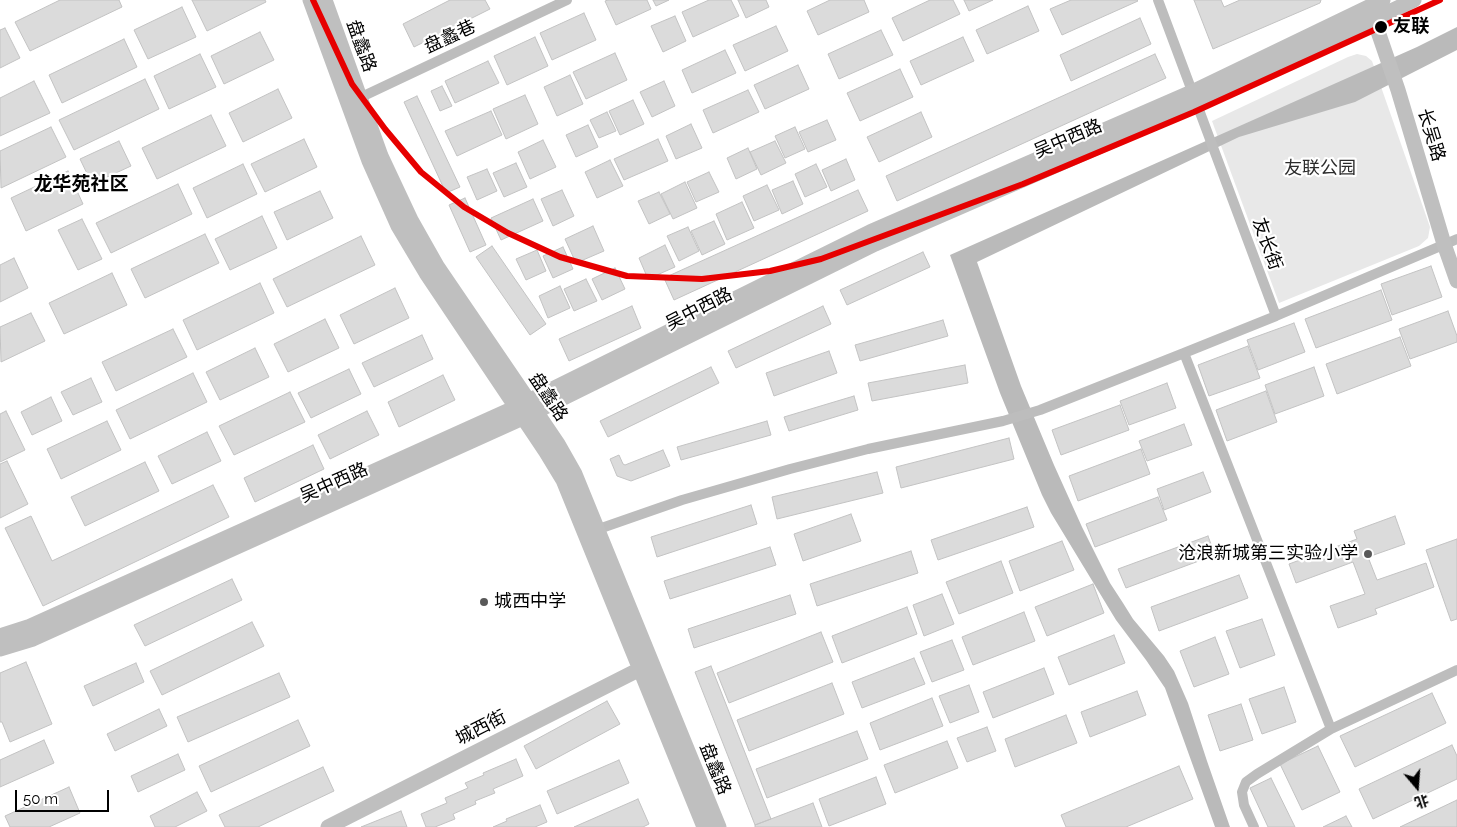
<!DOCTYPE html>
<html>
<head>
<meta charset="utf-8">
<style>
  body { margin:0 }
  #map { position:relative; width:1457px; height:827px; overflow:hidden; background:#fff; font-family:Raleway,"Noto Sans SC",sans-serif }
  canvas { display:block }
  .north { position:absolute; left:1392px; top:762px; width:50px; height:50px; -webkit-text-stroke:4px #fff; paint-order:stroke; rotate:162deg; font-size:14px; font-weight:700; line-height:20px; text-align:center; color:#000 }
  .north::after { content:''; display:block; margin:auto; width:18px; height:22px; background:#000; clip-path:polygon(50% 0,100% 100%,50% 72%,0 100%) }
  .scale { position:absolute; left:15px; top:790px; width:94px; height:22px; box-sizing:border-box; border:2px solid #000; border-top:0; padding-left:6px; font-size:15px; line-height:18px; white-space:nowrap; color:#000; -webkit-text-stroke:4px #fff; paint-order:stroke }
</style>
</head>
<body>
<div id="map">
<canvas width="1457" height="827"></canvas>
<div class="north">北</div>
<div class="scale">50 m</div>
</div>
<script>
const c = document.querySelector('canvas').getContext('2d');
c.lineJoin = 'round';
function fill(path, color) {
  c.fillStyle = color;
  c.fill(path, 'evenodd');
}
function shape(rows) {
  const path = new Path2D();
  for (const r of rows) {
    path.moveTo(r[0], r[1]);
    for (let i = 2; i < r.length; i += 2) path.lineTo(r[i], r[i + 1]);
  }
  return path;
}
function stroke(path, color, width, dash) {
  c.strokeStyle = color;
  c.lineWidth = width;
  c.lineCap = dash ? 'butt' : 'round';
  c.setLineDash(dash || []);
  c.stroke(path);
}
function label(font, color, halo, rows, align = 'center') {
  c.font = font + ' Raleway,"Noto Sans SC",sans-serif';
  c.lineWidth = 4.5;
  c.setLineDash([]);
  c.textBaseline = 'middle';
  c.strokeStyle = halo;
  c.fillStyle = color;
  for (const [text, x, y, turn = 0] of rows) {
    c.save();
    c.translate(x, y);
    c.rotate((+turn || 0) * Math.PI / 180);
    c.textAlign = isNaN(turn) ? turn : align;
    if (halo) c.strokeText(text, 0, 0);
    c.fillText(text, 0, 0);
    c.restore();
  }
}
fill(shape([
  [1357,54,1366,56,1372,61,1430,227,1428,238,1419,246,1279,303,1212,121,1348,57]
]), '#e8e8e8');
fill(shape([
  [1457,27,1457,50,1355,102,1239,137,977,262,1021,386,1054,465,1082,527,1110,583,1123,603,1133,619,1164,656,1174,671,1188,703,1207,761,1230,827,1215,827,1165,688,1146,660,1116,620,1051,513,1042,495,1000,393,950,255,1417,47]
]), '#bababa');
const building = shape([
  [60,0,119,0,122,7,30,51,15,22,60,0],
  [192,0,265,0,266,2,207,31,192,0],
  [450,0,485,0,490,9,414,47,403,24,450,0],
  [608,0,647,0,651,9,616,25,605,1,608,0],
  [653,0,669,0,656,6,653,0],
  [709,0,731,0,739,16,693,37,682,12,709,0],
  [738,0,766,0,769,7,746,18,738,0],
  [830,0,864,0,869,12,818,35,807,11,830,0],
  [930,0,953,0,960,14,903,41,892,18,930,0],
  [964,0,993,0,969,11,964,0],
  [1071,0,1137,0,1138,1,1062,35,1050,9,1071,0],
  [1194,0,1221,0,1224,7,1240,0,1321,0,1320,3,1213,49,1194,0],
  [1028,6,1039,31,987,54,976,30,1028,6],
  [182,7,196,37,148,59,134,30,182,7],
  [584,13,596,40,552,60,540,33,584,13],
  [675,16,686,41,663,52,651,26,675,16],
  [1140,18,1151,44,1071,81,1060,55,1140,18],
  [776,26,788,51,745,71,733,45,776,26],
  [5,28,20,58,0,68,0,30,5,28],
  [881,30,893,55,839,79,828,54,881,30],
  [260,32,274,60,224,84,211,56,260,32],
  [535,37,548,66,507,85,494,56,535,37],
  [963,37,974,61,921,85,910,61,963,37],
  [124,39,137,67,62,103,49,75,124,39],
  [725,50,736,73,692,93,682,70,725,50],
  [615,53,627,80,586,99,573,72,615,53],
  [200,54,216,87,169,109,154,76,200,54],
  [1155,54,1166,78,897,201,886,176,1155,54],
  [488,61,499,83,455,103,445,81,488,61],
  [798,65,809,89,765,109,754,85,798,65],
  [900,69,913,97,860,121,847,93,900,69],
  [570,75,583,104,557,116,544,87,570,75],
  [145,79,159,109,74,150,59,120,145,79],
  [34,81,50,113,0,136,0,98,34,81],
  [664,81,675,106,652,117,640,92,664,81],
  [442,86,452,106,440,111,431,91,442,86],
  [278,89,292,118,243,142,229,113,278,89],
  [748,90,759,112,713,133,703,110,748,90],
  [525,95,538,124,506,139,493,109,525,95],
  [417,96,460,187,446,193,404,102,417,96],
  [633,100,644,124,620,135,609,111,633,100],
  [491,111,502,135,457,156,445,131,491,111],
  [607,112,616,131,599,138,590,120,607,112],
  [921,112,932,137,879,162,867,137,921,112],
  [211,115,226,146,157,179,142,148,211,115],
  [827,120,836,140,808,152,799,132,827,120],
  [691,124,702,148,676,159,666,136,691,124],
  [588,125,598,147,576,157,566,135,588,125],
  [51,127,66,157,1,188,0,151,51,127],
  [795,127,805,149,785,158,775,136,795,127],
  [304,139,317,167,265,192,251,164,304,139],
  [658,139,668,161,624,180,614,159,658,139],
  [543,140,556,167,530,179,518,152,543,140],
  [119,141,131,166,92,184,80,159,119,141],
  [775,141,786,163,761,175,750,152,775,141],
  [748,148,757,169,736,179,727,158,748,148],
  [846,159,855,180,831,191,822,170,846,159],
  [610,160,623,186,597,198,585,172,610,160],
  [516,163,527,187,504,197,493,173,516,163],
  [243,164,257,194,207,218,193,188,243,164],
  [816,164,827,187,805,197,795,174,816,164],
  [487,169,497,191,477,200,467,177,487,169],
  [68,171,83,204,26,231,11,198,68,171],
  [709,172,719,192,696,202,687,182,709,172],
  [793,181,803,204,782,214,772,190,793,181],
  [685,182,697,208,673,219,661,194,685,182],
  [178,184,192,214,111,253,96,223,178,184],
  [767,185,779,210,754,221,743,196,767,185],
  [562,190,574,216,553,226,541,199,562,190],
  [858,190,868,211,674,300,664,278,858,190],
  [320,191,333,218,287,240,274,212,320,191],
  [659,192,670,214,649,224,638,201,659,192],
  [465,198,486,245,470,252,449,205,465,198],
  [533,199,543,221,501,240,491,218,533,199],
  [742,202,754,228,727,240,716,214,742,202],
  [262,216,277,248,230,270,215,239,262,216],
  [82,219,102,259,78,270,58,230,82,219],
  [714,221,725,244,702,255,691,231,714,221],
  [593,226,604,251,576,263,565,239,593,226],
  [688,227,699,251,679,261,667,236,688,227],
  [205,234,219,263,145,298,131,269,205,234],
  [361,236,375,265,287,307,273,279,361,236],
  [665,245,675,267,648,279,639,258,665,245],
  [492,246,546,324,530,335,476,257,492,246],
  [563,247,573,269,553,278,543,256,563,247],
  [537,250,546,271,526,280,516,259,537,250],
  [923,252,930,267,847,305,840,290,923,252],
  [14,258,28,288,0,302,0,265,14,258],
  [1431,266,1442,297,1392,315,1381,284,1431,266],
  [615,268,625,289,602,300,592,279,615,268],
  [112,273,127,305,64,334,49,303,112,273],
  [586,279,597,301,574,311,564,289,586,279],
  [260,283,274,313,197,350,183,320,260,283],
  [560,286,570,308,548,318,539,296,560,286],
  [395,288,409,318,354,344,340,315,395,288],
  [1381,290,1392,320,1316,348,1305,319,1381,290],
  [632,306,641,328,569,361,559,339,632,306],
  [823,306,831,324,736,368,728,351,823,306],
  [1448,311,1457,336,1457,342,1410,359,1399,329,1448,311],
  [31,313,45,341,1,362,0,327,31,313],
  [325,319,339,348,288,372,274,344,325,319],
  [943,320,948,336,860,361,855,345,943,320],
  [1294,323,1305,352,1258,370,1247,340,1294,323],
  [173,329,187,357,116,391,102,362,173,329],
  [422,335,433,359,374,387,362,363,422,335],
  [1400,337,1411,366,1337,394,1326,364,1400,337],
  [1248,346,1260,378,1209,396,1198,365,1248,346],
  [255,348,269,377,220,400,206,372,255,348],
  [829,351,837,373,774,396,766,373,829,351],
  [965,365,968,383,872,401,868,383,965,365],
  [711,367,719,383,608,437,600,421,711,367],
  [1314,367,1324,396,1275,414,1265,385,1314,367],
  [349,369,361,394,311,418,298,393,349,369],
  [193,373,207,402,130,439,116,410,193,373],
  [443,375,455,400,399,427,388,402,443,375],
  [91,378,102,402,73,415,61,392,91,378],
  [1167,383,1176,408,1129,425,1120,401,1167,383],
  [1266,391,1277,422,1227,441,1216,410,1266,391],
  [290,392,305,422,234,455,219,426,290,392],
  [854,396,858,410,789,431,784,417,854,396],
  [51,397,62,421,32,435,21,412,51,397],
  [1120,405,1129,430,1061,455,1052,430,1120,405],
  [6,411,25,450,0,462,0,414,6,411],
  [367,411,379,435,330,459,318,435,367,411],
  [107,421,121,450,61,479,47,449,107,421],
  [767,421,771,435,681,460,677,447,767,421],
  [1184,424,1192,445,1147,461,1139,441,1184,424],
  [207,432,221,461,172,484,158,456,207,432],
  [1009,438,1014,459,901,488,896,467,1009,438],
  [313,445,324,469,255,502,244,478,313,445],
  [1141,449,1150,474,1078,501,1069,476,1141,449],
  [663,450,670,466,631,481,617,476,610,459,619,455,623,464,625,465,663,450],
  [7,461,28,504,0,518,0,464,7,461],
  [145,462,159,491,85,526,71,497,145,462],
  [877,472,883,493,777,519,772,497,877,472],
  [1203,472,1211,492,1164,510,1157,489,1203,472],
  [213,485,229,517,43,606,5,528,31,516,52,561,213,485],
  [1158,497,1167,520,1095,547,1086,524,1158,497],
  [751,505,757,524,657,557,651,537,751,505],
  [1027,507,1034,527,938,560,931,540,1027,507],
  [851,514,861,541,803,561,794,534,851,514],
  [1395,516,1405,544,1368,557,1377,580,1426,563,1434,587,1375,609,1377,614,1338,628,1330,606,1365,594,1353,562,1296,583,1289,564,1357,539,1354,531,1395,516],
  [1208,536,1215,555,1126,588,1118,569,1208,536],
  [1457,539,1457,619,1451,621,1426,550,1457,539],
  [1062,541,1074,570,1020,591,1009,561,1062,541],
  [770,547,776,565,670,599,664,581,770,547],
  [911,551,918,573,817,606,810,584,911,551],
  [1001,561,1013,593,959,614,946,582,1001,561],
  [1239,575,1248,598,1159,631,1151,607,1239,575],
  [232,579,242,600,145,646,134,625,232,579],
  [1093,584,1104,613,1047,636,1035,607,1093,584],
  [942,594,954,624,924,636,913,605,942,594],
  [790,595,796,614,694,648,688,629,790,595],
  [907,607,917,634,842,663,832,636,907,607],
  [1024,612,1035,641,973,665,962,637,1024,612],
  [1262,619,1275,655,1240,668,1226,631,1262,619],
  [252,622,264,646,162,695,150,671,252,622],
  [821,632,833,662,729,703,717,673,821,632],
  [1114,635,1125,663,1069,685,1058,657,1114,635],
  [1215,637,1229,674,1194,687,1180,651,1215,637],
  [952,640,964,670,932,682,920,652,952,640],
  [914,658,925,684,862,708,852,682,914,658],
  [26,662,52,724,10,742,2,722,0,722,0,673,26,662],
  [136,663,144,682,93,706,84,686,136,663],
  [711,666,771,819,755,825,695,672,711,666],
  [1044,668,1054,694,993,718,983,692,1044,668],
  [279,673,290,697,188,742,177,717,279,673],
  [832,683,844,714,749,751,737,720,832,683],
  [969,685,979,712,950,723,939,696,969,685],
  [1284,687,1296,722,1262,734,1249,699,1284,687],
  [1137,691,1146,715,1090,737,1081,712,1137,691],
  [1432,693,1446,723,1355,767,1340,736,1432,693],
  [932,698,943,726,880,750,870,723,932,698],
  [607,701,620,724,536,769,524,746,607,701],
  [1241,704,1253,740,1220,751,1208,715,1241,704],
  [159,709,167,726,115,751,107,734,159,709],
  [1066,715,1077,743,1015,767,1005,739,1066,715],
  [298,720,310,746,211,792,199,766,298,720],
  [987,727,996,751,967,762,957,738,987,727],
  [857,731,868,759,767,798,756,769,857,731],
  [44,740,54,763,0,787,0,760,44,740],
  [947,741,958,768,895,793,884,765,947,741],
  [1452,745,1457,756,1457,779,1373,819,1359,789,1452,745],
  [1318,746,1340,792,1302,810,1280,764,1318,746],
  [178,754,185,770,138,792,131,776,178,754],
  [516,759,523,776,493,789,495,793,475,801,476,804,453,814,455,819,435,827,426,827,421,814,447,803,445,798,468,788,465,783,484,775,483,773,516,759],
  [619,760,629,783,557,814,547,791,619,760],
  [1179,766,1193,799,1126,827,1066,827,1061,815,1179,766],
  [323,767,334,791,258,827,225,827,219,815,323,767],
  [876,777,886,804,829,826,819,799,876,777],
  [1271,778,1295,827,1268,827,1250,788,1271,778],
  [69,787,80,813,49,827,10,827,5,816,69,787],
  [197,792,207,811,175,827,155,827,150,816,197,792],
  [638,799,649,824,643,827,574,827,638,799],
  [1457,800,1457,827,1400,827,1457,800],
  [813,803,822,827,755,827,755,825,813,803],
  [540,805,547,822,535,827,493,827,507,821,506,819,540,805],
  [401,811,407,827,361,827,401,811],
  [1346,816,1352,827,1323,827,1346,816]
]);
fill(building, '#dbdbdb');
stroke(building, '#c3c3c3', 1);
stroke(shape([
  [1158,0,1276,316,1457,239],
  [355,100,567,0],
  [593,531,682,500,790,469,868,449,1003,421,1040,410,1184,353],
  [1331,729,1457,670],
  [1254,827,1244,805,1242,792,1246,782,1257,774,1331,729,1184,353,1276,316]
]), '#bdbdbd', 10);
stroke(shape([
  [310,0,369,161,398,226,426,273,546,452,563,480,704,827],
  [325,0,381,156,411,220,437,266,533,407,558,444,575,474,719,827],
  [1371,11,1398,90,1444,244,1457,281],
  [0,636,28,627,516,407,870,232,1192,92,1383,0],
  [0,649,33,639,523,418,875,244,1197,104,1414,0],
  [328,827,648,665]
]), '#bfbfbf', 15);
stroke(shape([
  [313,0,352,84,385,129,421,172,464,207,508,233,560,257,627,276,702,279,770,271,821,259,1023,184,1194,112,1440,0]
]), '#e60000', 6);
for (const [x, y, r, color] of [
  [1381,27,7,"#000"],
  [1368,554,5,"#595959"],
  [484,602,5,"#595959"]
]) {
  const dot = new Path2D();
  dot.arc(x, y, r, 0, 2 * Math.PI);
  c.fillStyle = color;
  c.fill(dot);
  stroke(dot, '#fff', 2);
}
label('bold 18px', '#000', '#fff', [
  ["友联",1393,27]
], 'left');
label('18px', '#000', '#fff', [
  ["盘蠡巷",450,37,-25],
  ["盘蠡路",361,46,70],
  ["长吴路",1431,135,73],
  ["吴中西路",1068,139,-23],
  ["友长街",1267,244,70],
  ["吴中西路",699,309,-27],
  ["盘蠡路",548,397,56],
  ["吴中西路",334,483,-24],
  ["城西街",481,728,-27],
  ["盘蠡路",715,769,68]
]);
label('18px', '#2c2c2c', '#fff', [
  ["友联公园",1320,169]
]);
label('18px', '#000', '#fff', [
  ["沧浪新城第三实验小学",1358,554],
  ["城西中学",494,602,"left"]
], 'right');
label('bold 19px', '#000', '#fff', [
  ["龙华苑社区",81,184]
]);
</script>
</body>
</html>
